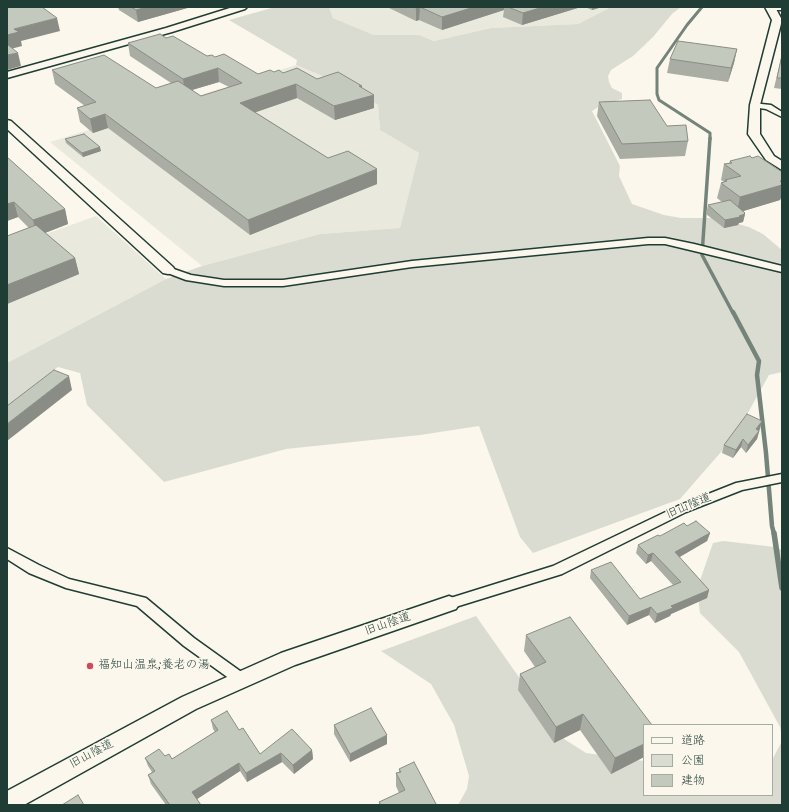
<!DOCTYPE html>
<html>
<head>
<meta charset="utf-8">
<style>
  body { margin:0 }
  #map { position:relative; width:789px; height:812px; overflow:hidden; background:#fbf7ec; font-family:Kalam,"Klee One",sans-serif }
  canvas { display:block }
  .frame { position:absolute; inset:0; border:8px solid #1f3d34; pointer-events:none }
  .legend { position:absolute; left:643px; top:724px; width:130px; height:72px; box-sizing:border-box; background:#fbf7ec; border:1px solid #a3ada2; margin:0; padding:5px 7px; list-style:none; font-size:12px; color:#1f3d34 }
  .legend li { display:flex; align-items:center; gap:8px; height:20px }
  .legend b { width:20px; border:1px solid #a3ada2 }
</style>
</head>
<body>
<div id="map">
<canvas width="789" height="812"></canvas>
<div class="frame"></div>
<ul class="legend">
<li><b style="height:5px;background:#fbf7ec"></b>道路</li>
<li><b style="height:11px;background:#dbdcd1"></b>公園</li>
<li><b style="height:11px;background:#c4c9be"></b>建物</li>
</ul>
</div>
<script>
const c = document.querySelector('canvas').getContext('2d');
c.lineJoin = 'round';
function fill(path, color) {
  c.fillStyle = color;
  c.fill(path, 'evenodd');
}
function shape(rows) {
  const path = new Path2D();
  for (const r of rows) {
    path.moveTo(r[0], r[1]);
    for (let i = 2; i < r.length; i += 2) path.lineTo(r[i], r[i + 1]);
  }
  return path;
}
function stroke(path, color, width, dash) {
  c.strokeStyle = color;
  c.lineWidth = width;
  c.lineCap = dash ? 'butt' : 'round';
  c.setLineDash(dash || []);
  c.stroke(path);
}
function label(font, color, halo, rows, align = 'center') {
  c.font = font + ' Kalam,"Klee One",sans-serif';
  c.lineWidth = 3;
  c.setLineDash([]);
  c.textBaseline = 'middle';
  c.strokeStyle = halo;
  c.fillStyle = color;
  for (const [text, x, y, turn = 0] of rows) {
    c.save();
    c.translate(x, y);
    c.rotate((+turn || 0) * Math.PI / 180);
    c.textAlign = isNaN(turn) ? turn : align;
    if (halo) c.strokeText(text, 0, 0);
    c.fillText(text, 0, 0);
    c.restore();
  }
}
fill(shape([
  [329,7,611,7,578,24,491,28,434,41,419,35,374,35,333,18],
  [296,65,344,85,378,105,380,130,419,153,400,228,320,234,202,266,50,142],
  [96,216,166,279,7,363,7,248]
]), '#eae9de');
fill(shape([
  [275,7,329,7,333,18,374,35,419,35,434,41,491,28,578,24,611,7,681,7,672,14,653,37,633,56,611,70,608,76,609,82,612,88,622,93,622,99,600,106,592,111,620,166,619,176,632,204,664,215,681,218,715,218,731,222,749,227,763,234,782,250,782,372,769,375,735,436,680,499,533,553,520,537,479,426,420,435,286,449,164,482,87,405,80,373,58,367,7,408,7,363,166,279,202,266,320,234,400,228,419,153,380,130,378,105,344,85,296,65,297,60,229,20],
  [723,541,775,547,782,550,782,737,780,727,739,652,700,613,697,589,713,543],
  [476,616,561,737,586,753,644,761,644,795,772,795,772,760,782,741,782,805,458,805,467,789,469,776,454,725,431,684,381,651]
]), '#dbdcd1');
stroke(shape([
  [702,7,687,25,657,68,657,94,659,100,710,133,710,139]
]), '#74847b', 3);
stroke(shape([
  [710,138,702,255,733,313]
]), '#74847b', 3.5);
stroke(shape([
  [733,312,759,361,757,375,766,453,772,526,774,534]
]), '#74847b', 4.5);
stroke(shape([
  [774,533,782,588]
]), '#74847b', 5.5);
const street = shape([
  [772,7,782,7,782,10,770,10,769,9,772,7],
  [752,103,771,105,782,112,782,117,766,109,752,107,752,103],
  [648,238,665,238,694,244,782,266,782,272,665,244,648,244,412,267,283,286,224,286,186,280,165,272,163,270,168,267,191,275,224,280,283,280,412,261,648,238],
  [782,474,782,482,742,490,686,512,562,574,449,609,444,608,442,604,444,600,553,566,678,506,736,483,782,474],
  [7,548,39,565,69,579,146,598,194,638,247,676,249,680,247,684,242,686,237,684,184,646,137,606,66,588,29,573,7,559,7,548]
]);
const secondary = shape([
  [233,7,247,7,245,9,172,32,7,78,7,72,166,28,233,7],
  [765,7,775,7,782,20,760,105,760,134,774,156,782,161,782,170,766,160,748,134,750,105,772,20,765,7],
  [7,120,11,121,173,267,175,270,173,273,168,274,163,273,7,129,7,120],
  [449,596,456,599,459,604,456,609,295,665,196,709,24,805,7,805,7,791,182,697,281,653,449,596]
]);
stroke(street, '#1f3d34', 3);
stroke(secondary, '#1f3d34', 3);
fill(street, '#fbf7ec');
fill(secondary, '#fbf7ec');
fill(shape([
  [118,7,191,7,138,22,119,10],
  [387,7,581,7,522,25,503,17,504,10,442,30,419,20,416,21],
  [585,7,602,7,592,10],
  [166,38,207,56,215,57,258,74,274,72,283,73,362,88,374,108,335,120,297,98,255,112,328,158,377,184,250,235,108,128,93,133,80,122,77,108,85,106,55,84,52,70,156,88,171,83,130,56,128,43],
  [219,82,229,87,201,96,192,90],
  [737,49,734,63,728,82,667,73,670,59],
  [782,54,782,89,774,88],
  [599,102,667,126,688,141,685,156,620,159,597,116],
  [65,139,101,151,83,157,66,143],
  [7,157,65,209,68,224,45,233,75,258,79,274,7,304,7,236,29,228,18,217,7,221],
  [752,158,782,172,782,195,780,200,743,211,745,213,745,214,743,222,739,223,738,225,724,228,706,214,708,205,722,202,717,198,721,183,724,182,721,180,724,164,729,163,730,161],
  [760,429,757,439,746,453,741,447,733,458,722,453,724,445],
  [687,526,710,533,707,541,679,557,709,590,707,598,671,614,670,616,655,623,649,615,627,625,590,578,591,570,640,599,673,585,651,561,646,564,636,553,638,545],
  [526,635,644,725,644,757,611,774,580,730,554,743,518,690,520,674,535,667,524,651],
  [211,720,239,730,260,754,312,750,313,759,294,774,282,762,247,782,240,771,197,799,201,805,166,805,151,784,148,775,152,772,148,766,145,758,165,756,172,759,215,732,213,729],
  [334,725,387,744,350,762,334,734],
  [399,769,436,805,379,805,379,802,399,793,396,786,396,773,399,772]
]), '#a9ada3');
fill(shape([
  [147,7,191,7,138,22,136,10],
  [420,7,419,20,416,21,416,8],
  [474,7,504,7,504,10,442,30,442,17],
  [543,7,581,7,522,25,523,13],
  [592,7,602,7,592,10],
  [57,18,60,31,21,41,22,46,7,50,7,35,14,29],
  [737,49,734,63,728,82,731,68],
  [18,53,21,66,7,70,7,55],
  [218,68,219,82,185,92,183,79],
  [296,84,297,98,242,117,240,103],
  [359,86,362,86,362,98,374,95,374,108,335,120,334,106],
  [105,114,108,128,93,133,90,119],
  [100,147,101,151,83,157,82,153],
  [377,169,377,184,250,235,248,220],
  [780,181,782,181,782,195,780,200,737,213,740,197],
  [14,202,18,217,7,221,7,204],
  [65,209,68,224,37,236,33,220],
  [744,213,745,213,745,214,743,222,739,223,738,225,724,228,725,220,739,216],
  [75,258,79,274,7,304,7,285],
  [69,376,72,390,7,441,7,424],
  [762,421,760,429,754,437,756,429],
  [759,431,757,439,746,453,748,445],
  [743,439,741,447,733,458,736,450],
  [710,533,707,541,673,561,675,552],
  [653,553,651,561,646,564,648,555],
  [709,590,707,598,671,614,670,616,655,623,657,614,671,606],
  [651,607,649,615,627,625,629,616],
  [583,714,580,730,554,743,556,727],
  [387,735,387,744,350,762,350,754],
  [644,744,644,757,611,774,615,758],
  [312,750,313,759,294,774,293,765],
  [281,753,282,762,247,782,246,773],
  [239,763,240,771,194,801,192,792]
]), '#898d85');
const building = shape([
  [7,7,42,7,57,18,14,29,19,32,7,35,7,7],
  [131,7,147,7,136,10,131,7],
  [413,7,474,7,442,17,420,7,416,8,413,7],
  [508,7,543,7,523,13,508,7],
  [160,34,166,38,173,36,207,56,212,55,215,57,224,54,258,74,270,70,274,72,279,70,283,73,297,68,317,79,338,72,362,86,359,86,374,95,334,106,296,84,240,103,328,158,348,151,377,169,248,220,105,114,90,119,77,108,96,102,52,70,104,55,156,88,178,81,201,96,242,83,218,68,183,79,128,43,160,34],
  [678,41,737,49,731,68,670,59,678,41],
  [7,44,18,53,7,55,7,44],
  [782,55,782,78,777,78,782,55],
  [650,100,667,126,686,125,688,141,622,144,599,102,650,100],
  [84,134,100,147,82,153,65,139,84,134],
  [750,156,752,158,758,156,782,172,782,181,780,181,782,183,782,185,740,197,721,183,727,181,725,180,741,176,724,164,732,163,730,161,750,156],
  [7,157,65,209,33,220,14,202,7,204,7,157],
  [730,200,745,213,744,213,745,214,739,216,740,217,725,220,708,205,730,200],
  [36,225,75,258,7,285,7,236,36,225],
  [54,370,69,376,7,424,7,406,54,370],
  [747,414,762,421,756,429,759,431,748,445,743,439,736,450,724,445,747,414],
  [696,521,710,533,675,552,709,590,671,606,673,608,657,614,651,607,629,616,591,570,611,562,640,599,681,582,653,553,648,555,638,545,658,535,660,536,684,523,687,526,696,521],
  [570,617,652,725,644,725,644,744,615,758,583,714,556,727,520,674,546,662,526,635,570,617],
  [371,708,387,735,350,754,334,725,371,708],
  [227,711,239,730,243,728,260,754,292,729,312,750,293,765,281,753,246,773,239,763,192,792,201,805,170,805,148,775,155,771,145,758,159,749,165,756,169,754,172,759,218,730,211,720,227,711],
  [414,762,436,804,434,805,381,805,379,802,405,790,396,773,401,772,399,769,414,762],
  [78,795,84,805,62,805,78,795]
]);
fill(building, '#c4c9be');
stroke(building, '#898d85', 1);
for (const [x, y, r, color] of [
  [90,666,4,"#d1495b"]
]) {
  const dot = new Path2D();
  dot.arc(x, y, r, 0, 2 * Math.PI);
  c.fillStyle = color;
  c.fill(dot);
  stroke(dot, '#fbf7ec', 1.5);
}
label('12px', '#1f3d34', '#fbf7ec', [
  ["旧山陰道",689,507,-23],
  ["旧山陰道",388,625,-19],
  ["旧山陰道",92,755,-28]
]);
label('12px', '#1f3d34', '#fbf7ec', [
  ["福知山温泉;養老の湯",98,666]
], 'left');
</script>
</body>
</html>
